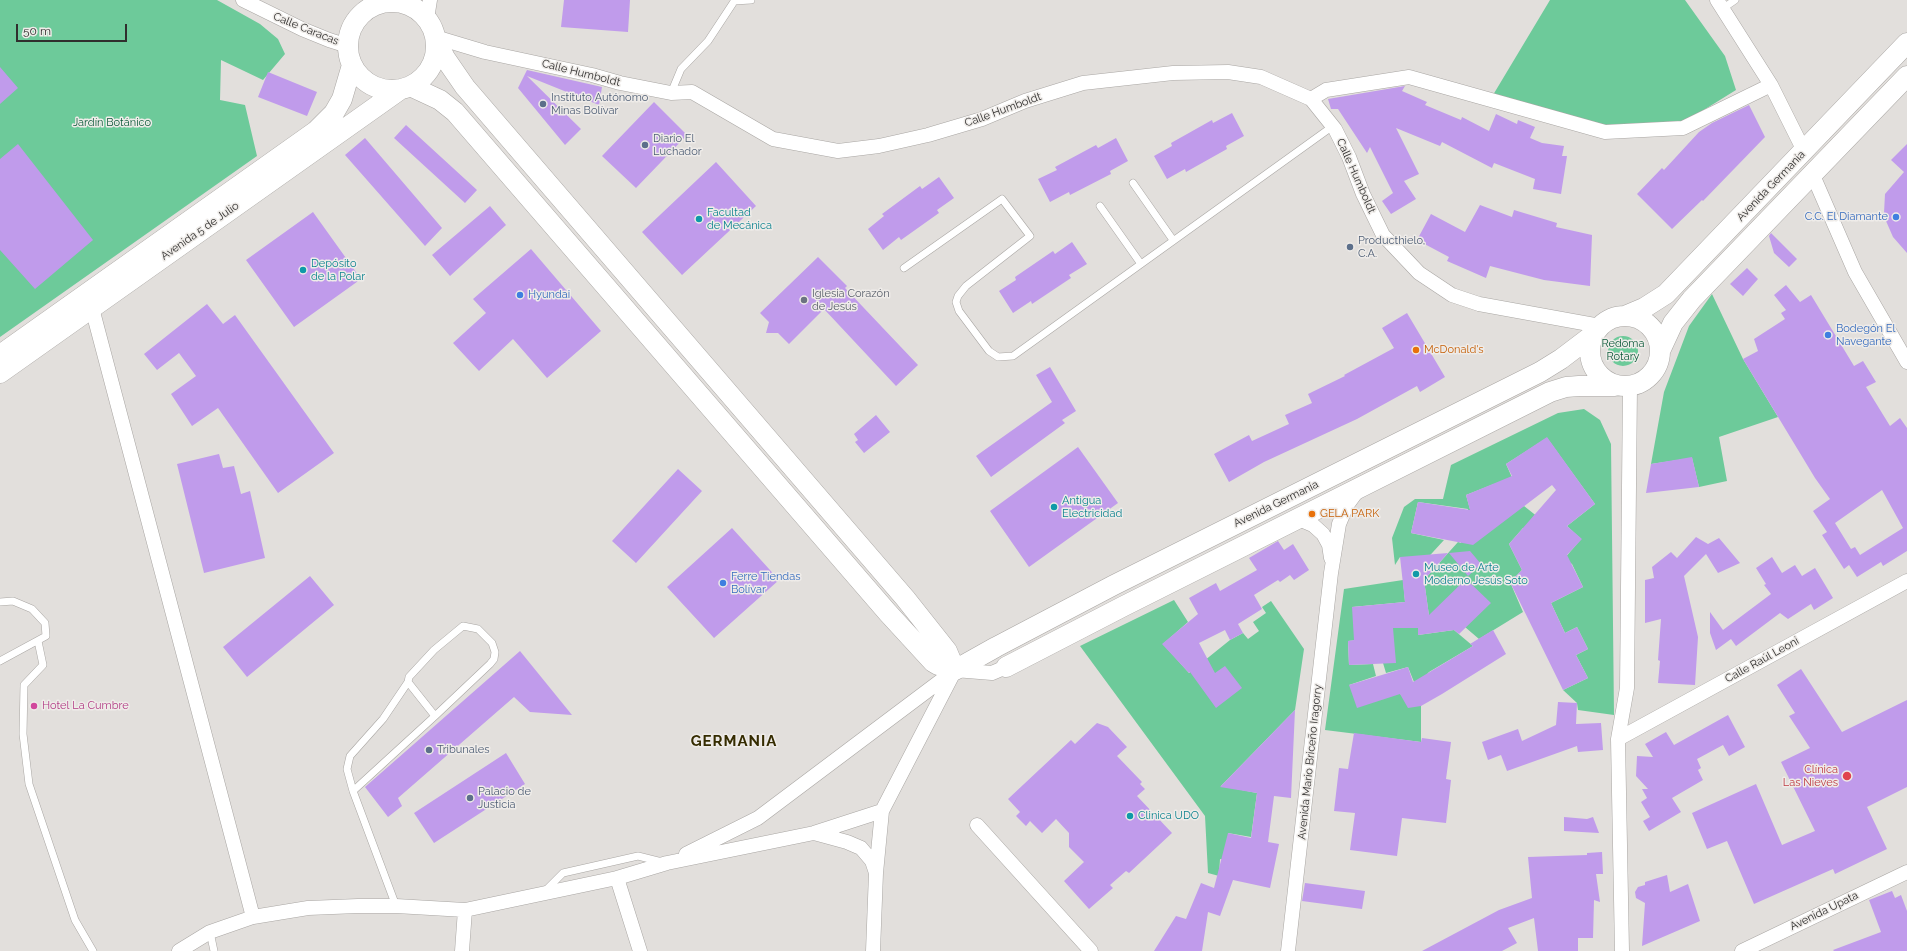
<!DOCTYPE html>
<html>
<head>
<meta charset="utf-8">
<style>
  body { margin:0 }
  #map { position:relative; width:1907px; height:951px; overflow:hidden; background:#e2dfdc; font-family:Raleway,sans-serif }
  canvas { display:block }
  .scale { position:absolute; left:16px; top:24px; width:111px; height:18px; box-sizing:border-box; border:2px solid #302f2e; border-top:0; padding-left:5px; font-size:12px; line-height:14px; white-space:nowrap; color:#302f2e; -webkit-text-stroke:3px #efece9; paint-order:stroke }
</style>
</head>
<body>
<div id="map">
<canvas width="1907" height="951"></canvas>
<div class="scale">50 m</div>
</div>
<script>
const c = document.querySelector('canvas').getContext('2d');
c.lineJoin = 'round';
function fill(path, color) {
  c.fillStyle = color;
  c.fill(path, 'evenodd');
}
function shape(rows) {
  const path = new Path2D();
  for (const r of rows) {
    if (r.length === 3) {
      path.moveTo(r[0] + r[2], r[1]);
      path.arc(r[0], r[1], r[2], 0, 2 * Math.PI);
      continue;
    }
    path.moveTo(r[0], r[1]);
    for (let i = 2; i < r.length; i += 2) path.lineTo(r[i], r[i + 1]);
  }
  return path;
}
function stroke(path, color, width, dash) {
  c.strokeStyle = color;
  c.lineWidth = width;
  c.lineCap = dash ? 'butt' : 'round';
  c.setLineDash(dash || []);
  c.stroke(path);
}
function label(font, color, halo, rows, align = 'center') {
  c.font = font + ' Raleway,sans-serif';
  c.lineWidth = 3;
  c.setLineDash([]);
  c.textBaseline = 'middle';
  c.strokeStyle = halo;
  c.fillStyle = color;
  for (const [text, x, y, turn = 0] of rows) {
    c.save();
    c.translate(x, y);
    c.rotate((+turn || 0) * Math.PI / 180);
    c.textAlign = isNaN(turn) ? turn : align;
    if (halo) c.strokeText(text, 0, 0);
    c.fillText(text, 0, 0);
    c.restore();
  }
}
fill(shape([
  [0,0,217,0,260,24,278,39,285,54,263,80,221,60,220,100,245,105,257,156,0,337],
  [1550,0,1685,0,1725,56,1736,90,1673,129,1605,132,1490,100],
  [1712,294,1743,359,1778,417,1719,437,1727,481,1699,487,1692,458,1651,464,1664,392,1689,326],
  [1623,351,15],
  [1584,409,1600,420,1611,444,1614,715,1578,710,1577,703,1563,690,1588,678,1576,655,1588,649,1577,627,1565,633,1551,603,1583,587,1572,564,1564,559,1581,539,1567,526,1595,504,1547,438,1506,464,1518,491,1494,484,1466,495,1473,520,1524,506,1553,529,1523,528,1509,544,1522,570,1510,582,1523,612,1479,639,1465,627,1430,623,1424,580,1458,542,1461,543,1468,509,1418,502,1411,533,1444,540,1422,564,1400,557,1395,565,1392,538,1404,507,1415,499,1443,499,1451,465,1558,413],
  [1403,580,1405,602,1352,607,1378,638,1348,641,1349,665,1373,664,1376,676,1349,685,1400,694,1421,706,1421,742,1325,730,1344,589],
  [1174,600,1188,622,1163,644,1189,673,1230,640,1243,633,1248,639,1259,631,1253,622,1266,613,1262,607,1271,601,1304,649,1295,710,1221,786,1257,793,1251,837,1228,833,1229,861,1220,859,1219,876,1208,873,1205,816,1080,646],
  [1398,619,1418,626,1418,635,1454,630,1473,646,1429,672,1416,687,1408,667,1386,673,1383,663,1388,628,1399,628]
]), '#6dca9a');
fill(shape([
  [564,0,630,0,628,32,561,27],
  [0,67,18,88,0,104],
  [527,70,602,87,599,105,527,76,581,129,565,145,518,88],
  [268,72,317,92,307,116,258,97],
  [1405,86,1402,91,1427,102,1425,105,1461,120,1462,117,1489,131,1496,114,1517,124,1518,120,1535,127,1530,138,1542,143,1564,146,1562,156,1567,156,1561,194,1533,189,1535,179,1494,163,1492,168,1442,142,1440,146,1396,128,1419,174,1404,181,1416,199,1391,214,1382,201,1393,193,1370,147,1367,153,1338,109,1331,109,1328,99],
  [654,102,687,135,636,188,602,156],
  [1749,105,1765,137,1703,201,1702,200,1672,229,1637,194,1662,168,1664,170,1699,132,1712,123],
  [1232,113,1244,136,1226,146,1227,149,1186,172,1185,169,1167,179,1154,156,1172,146,1171,143,1212,120,1213,123],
  [406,125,477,190,465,203,394,138],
  [365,138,442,228,425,246,345,155],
  [1116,138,1128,161,1110,171,1111,174,1070,195,1069,192,1050,202,1038,179,1057,170,1055,167,1096,145,1098,148],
  [18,144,93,240,35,289,0,250,0,159],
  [1907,144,1907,253,1893,237,1886,221,1884,213,1885,194,1904,172,1891,160],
  [716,162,756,206,682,275,642,232],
  [939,177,954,198,937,210,939,213,901,240,899,237,883,250,868,229,884,216,882,214,920,186,922,189],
  [1480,205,1512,217,1514,210,1557,223,1556,227,1592,235,1590,286,1544,280,1490,266,1486,278,1447,261,1449,257,1417,240,1431,214,1465,232],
  [490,206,506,225,450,276,432,255],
  [313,212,361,279,294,327,246,260],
  [1771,233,1797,259,1789,267,1774,253,1769,236],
  [1072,242,1087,264,1069,275,1071,278,1032,304,1031,301,1013,313,999,291,1016,280,1015,277,1053,251,1055,254],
  [531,249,601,331,547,378,513,339,479,371,453,343,486,313,473,299],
  [818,257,847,286,845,288,918,365,896,386,824,309,789,344,778,333,766,333,769,322,760,313],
  [1747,268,1758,279,1743,296,1730,284],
  [1786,285,1800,302,1811,295,1854,366,1863,361,1876,382,1866,387,1890,426,1900,418,1907,428,1907,551,1883,566,1881,562,1857,577,1849,565,1844,569,1822,535,1827,532,1813,511,1830,499,1815,478,1743,359,1758,351,1754,339,1785,319,1781,313,1786,310,1774,295],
  [1882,490,1903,528,1860,555,1855,547,1851,549,1835,523],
  [207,304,223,324,235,315,334,453,278,493,218,408,192,426,171,394,196,376,179,353,157,370,144,354],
  [1407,313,1445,377,1420,392,1417,386,1357,419,1264,462,1229,482,1214,454,1249,435,1252,441,1289,424,1285,415,1312,403,1308,394,1345,376,1344,375,1394,348,1382,328],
  [1050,367,1076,411,1062,420,1065,423,991,477,976,456,1052,402,1036,375],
  [876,415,890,432,864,453,855,442,858,440,854,434],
  [1547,437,1595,504,1567,526,1582,539,1567,555,1583,587,1551,603,1565,633,1577,627,1588,649,1576,655,1588,678,1563,690,1510,582,1522,570,1509,544,1556,490,1552,485,1473,545,1411,533,1418,502,1470,510,1466,495,1512,476,1506,464],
  [1078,447,1118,503,1029,567,990,511],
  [219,454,223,468,234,466,241,494,250,491,265,558,204,573,177,464],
  [1692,457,1699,487,1646,493,1651,464],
  [678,469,702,491,636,563,612,541],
  [732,528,779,580,714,638,667,587],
  [1696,537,1708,544,1719,538,1740,563,1718,573,1706,554,1684,576,1698,637,1695,685,1658,683,1660,661,1658,660,1661,619,1645,623,1645,580,1654,578,1652,567,1671,552,1677,558],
  [1278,541,1284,550,1293,544,1309,570,1294,580,1290,575,1280,582,1278,580,1254,595,1262,609,1238,624,1243,633,1230,640,1225,630,1199,643,1215,673,1225,666,1242,688,1216,708,1190,672,1189,673,1162,644,1198,614,1189,598,1216,583,1220,591,1257,570,1249,558],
  [1470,551,1481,564,1468,576,1449,553],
  [1448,553,1424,580,1429,615,1466,579,1491,603,1459,634,1454,630,1418,635,1418,628,1393,628,1396,663,1349,665,1348,641,1354,640,1352,607,1405,602,1400,557],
  [1772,557,1782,573,1795,565,1802,576,1815,568,1833,598,1814,610,1811,604,1788,619,1780,613,1736,646,1731,639,1716,650,1710,633,1710,612,1723,630,1771,594,1764,585,1766,584,1756,568],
  [310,576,334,605,247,677,223,647],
  [1493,630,1506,654,1442,694,1421,706,1408,708,1400,694,1357,708,1349,685,1408,667,1413,682,1473,646,1470,644],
  [520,651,572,715,530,712,514,697,398,798,402,806,388,817,365,787],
  [1801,669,1842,732,1907,700,1907,787,1867,807,1887,849,1835,874,1833,869,1754,904,1727,841,1707,849,1692,813,1756,784,1782,845,1815,831,1781,762,1810,748,1789,716,1795,713,1777,685],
  [1558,702,1577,703,1576,724,1601,723,1603,750,1578,752,1577,746,1507,771,1501,755,1488,760,1482,742,1518,729,1522,741,1556,725],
  [1295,710,1291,798,1274,796,1268,842,1279,844,1270,888,1233,880,1220,916,1208,912,1202,951,1154,951,1176,916,1186,919,1201,883,1214,888,1228,833,1251,838,1257,793,1220,787],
  [1728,715,1745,747,1729,756,1723,745,1697,759,1701,768,1698,770,1703,780,1672,798,1681,812,1649,831,1643,821,1650,817,1641,802,1647,798,1642,789,1648,789,1636,776,1637,756,1653,757,1645,744,1666,732,1674,745],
  [1097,723,1108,727,1127,747,1117,756,1142,782,1140,784,1145,789,1137,796,1172,833,1129,873,1126,871,1110,885,1113,888,1089,909,1064,881,1084,862,1069,847,1069,833,1056,819,1042,833,1030,821,1026,826,1016,816,1020,812,1008,799,1071,740,1075,744],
  [1354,733,1421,742,1422,738,1451,742,1446,779,1451,780,1446,823,1402,818,1397,856,1350,850,1355,813,1334,811,1339,768,1348,769],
  [506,753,525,784,434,843,414,813],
  [1564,817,1587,819,1593,817,1599,833,1564,831],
  [1602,852,1603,874,1596,874,1600,902,1594,900,1593,938,1578,938,1578,951,1538,951,1534,918,1508,928,1517,943,1502,951,1422,951,1499,910,1532,898,1528,857,1587,855,1587,853],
  [1667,875,1670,892,1688,884,1700,921,1642,946,1645,903,1636,898,1635,892,1638,887,1645,885,1645,882],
  [1305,883,1365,891,1362,909,1302,901],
  [1892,891,1895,898,1901,895,1907,911,1907,951,1834,951,1833,950,1881,932,1869,900]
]), '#c09beb');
const lane = shape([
  [734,1,751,0],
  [1722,9,1735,0],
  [671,93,681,69,708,41,735,0],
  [1133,183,1173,240],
  [1100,206,1141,264],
  [904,268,1002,199,1030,236,966,286,958,296,956,302,959,311,989,351,998,357,1013,356,1333,126],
  [0,602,13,601,32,609,45,623,46,636,0,661],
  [38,641,43,665,24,685,23,734,29,784,75,920,93,951],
  [353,791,347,769,350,756,383,719,408,682,409,677,434,650,463,626,478,629,492,643,495,652,494,659,490,664,435,716],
  [544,892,563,873,638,856,662,862],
  [396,906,353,791,435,716,408,682],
  [210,932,214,951]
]);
const street = shape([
  [243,0,302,29,329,40,348,46],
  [1717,0,1771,85,1804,151],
  [403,3,405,0],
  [427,19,430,0],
  [435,37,485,52,592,75,620,83,671,93,692,92,773,139,838,151,879,146,928,135,982,119,1025,101,1083,83,1173,73,1228,72,1261,77,1311,99,1335,129,1349,157,1363,194,1383,235,1419,273,1452,295,1479,304,1600,326],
  [1311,99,1326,90,1409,77,1605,132,1683,128,1771,85],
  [1812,173,1855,272,1907,362],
  [92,308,253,917],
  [1299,519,1313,525,1323,534,1329,545,1331,558],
  [1618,739,1907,581],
  [977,825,1091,951],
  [814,833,847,842,861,848,872,861,876,873],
  [686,854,758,818,955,670,992,673,1006,667],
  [617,878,640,951],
  [179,951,210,932,253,917,308,908,358,906,396,906,465,910,617,878,667,863,814,833,882,811],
  [462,951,465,910],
  [873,951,876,873,882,811,953,674],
  [1288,951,1331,573,1339,524,1347,505,1358,490],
  [1622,951,1618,739,1627,688,1630,386],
  [1742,951,1907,872]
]);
const secondary = shape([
  [392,46,44],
  [435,37,445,58,465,87,905,598,947,651,955,670],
  [410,86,440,100,455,112,888,613,933,662,938,665,955,670],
  [1625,351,35],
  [1625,316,1644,308,1666,294,1907,43],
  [1660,351,1673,323,1692,299,1907,76],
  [0,355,316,131,334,113,342,99,352,65],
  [0,373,401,89],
  [1006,667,1124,606,1550,392,1566,387,1579,386,1615,386],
  [955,670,996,647,1114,585,1540,372,1561,359,1594,334]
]);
stroke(lane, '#a9a6a3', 8);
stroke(street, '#a9a6a3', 15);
stroke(secondary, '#a9a6a3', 21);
stroke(lane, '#fff', 7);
stroke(street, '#fff', 14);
stroke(secondary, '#fff', 20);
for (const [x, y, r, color] of [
  [543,104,4,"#5c6f8a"],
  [645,145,4,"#5c6f8a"],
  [1896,217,4,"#3f7fe0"],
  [699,219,4,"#0f9aa8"],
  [1350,247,4,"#5c6f8a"],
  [303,270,4,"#0f9aa8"],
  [520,295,4,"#3f7fe0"],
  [804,300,4,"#6b7280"],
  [1828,335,4,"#3f7fe0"],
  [1416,350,4,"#e8710a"],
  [1054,507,4,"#0f9aa8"],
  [1312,514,4,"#e8710a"],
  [1416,574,4,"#0f9aa8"],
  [723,583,4,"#3f7fe0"],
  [34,706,4,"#d1479c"],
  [429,750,4,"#5c6f8a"],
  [1847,776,5,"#e0444e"],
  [470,798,4,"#5c6f8a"],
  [1130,816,4,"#0f9aa8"]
]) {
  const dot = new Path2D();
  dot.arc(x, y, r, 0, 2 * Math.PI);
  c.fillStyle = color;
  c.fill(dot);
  stroke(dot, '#efece9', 1.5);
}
label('11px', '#302f2e', '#efece9', [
  ["Calle Caracas",306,29,22],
  ["Calle Humboldt",581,73,14],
  ["Calle Humboldt",1003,110,-20],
  ["Calle Humboldt",1356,176,66],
  ["Avenida Germania",1771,186,-46],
  ["Avenida 5 de Julio",200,231,-35],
  ["Avenida Germania",1276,504,-26],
  ["Calle Raúl Leoni",1762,660,-29],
  ["Avenida Mario Briceño Iragorry",1310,762,-84],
  ["Avenida Upata",1824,911,-26]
]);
label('11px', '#4e5e75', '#efece9', [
  ["Instituto Autónomo",551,98],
  ["Minas Bolívar",551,111],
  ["Diario El",653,139],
  ["Luchador",653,152],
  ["Producthielo,",1358,241],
  ["C.A.",1358,254],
  ["Tribunales",437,750],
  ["Palacio de",478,792],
  ["Justicia",478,805]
], 'left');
label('11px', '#0b5939', '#efece9', [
  ["Jardín Botánico",112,123],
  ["Redoma",1623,344],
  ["Rotary",1623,357]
]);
label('11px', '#0d838f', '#efece9', [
  ["Facultad",707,213],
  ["de Mecánica",707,226],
  ["Depósito",311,264],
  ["de la Polar",311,277],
  ["Antigua",1062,501],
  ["Electricidad",1062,514],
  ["Museo de Arte",1424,568],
  ["Moderno Jesús Soto",1424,581],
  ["Clinica UDO",1138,816]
], 'left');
label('11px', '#366cbe', '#efece9', [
  ["C.C. El Diamante",1888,217,"right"],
  ["Hyundai",528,295],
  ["Bodegón El",1836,329],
  ["Navegante",1836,342],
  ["Ferre Tiendas",731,577],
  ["Bolívar",731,590]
], 'left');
label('11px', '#5b616d', '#efece9', [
  ["Iglesia Corazón",812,294],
  ["de Jesús",812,307]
], 'left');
label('11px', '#c56008', '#efece9', [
  ["McDonald's",1424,350],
  ["GELA PARK",1320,514]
], 'left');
label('11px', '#b23c85', '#efece9', [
  ["Hotel La Cumbre",42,706]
], 'left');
label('11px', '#be3a42', '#efece9', [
  ["Clínica",1838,770],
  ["Las Nieves",1838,783]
], 'right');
c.letterSpacing = '1px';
label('bold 15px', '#352c01', '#efece9', [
  ["GERMANIA",734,741]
]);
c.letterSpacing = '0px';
</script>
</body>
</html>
